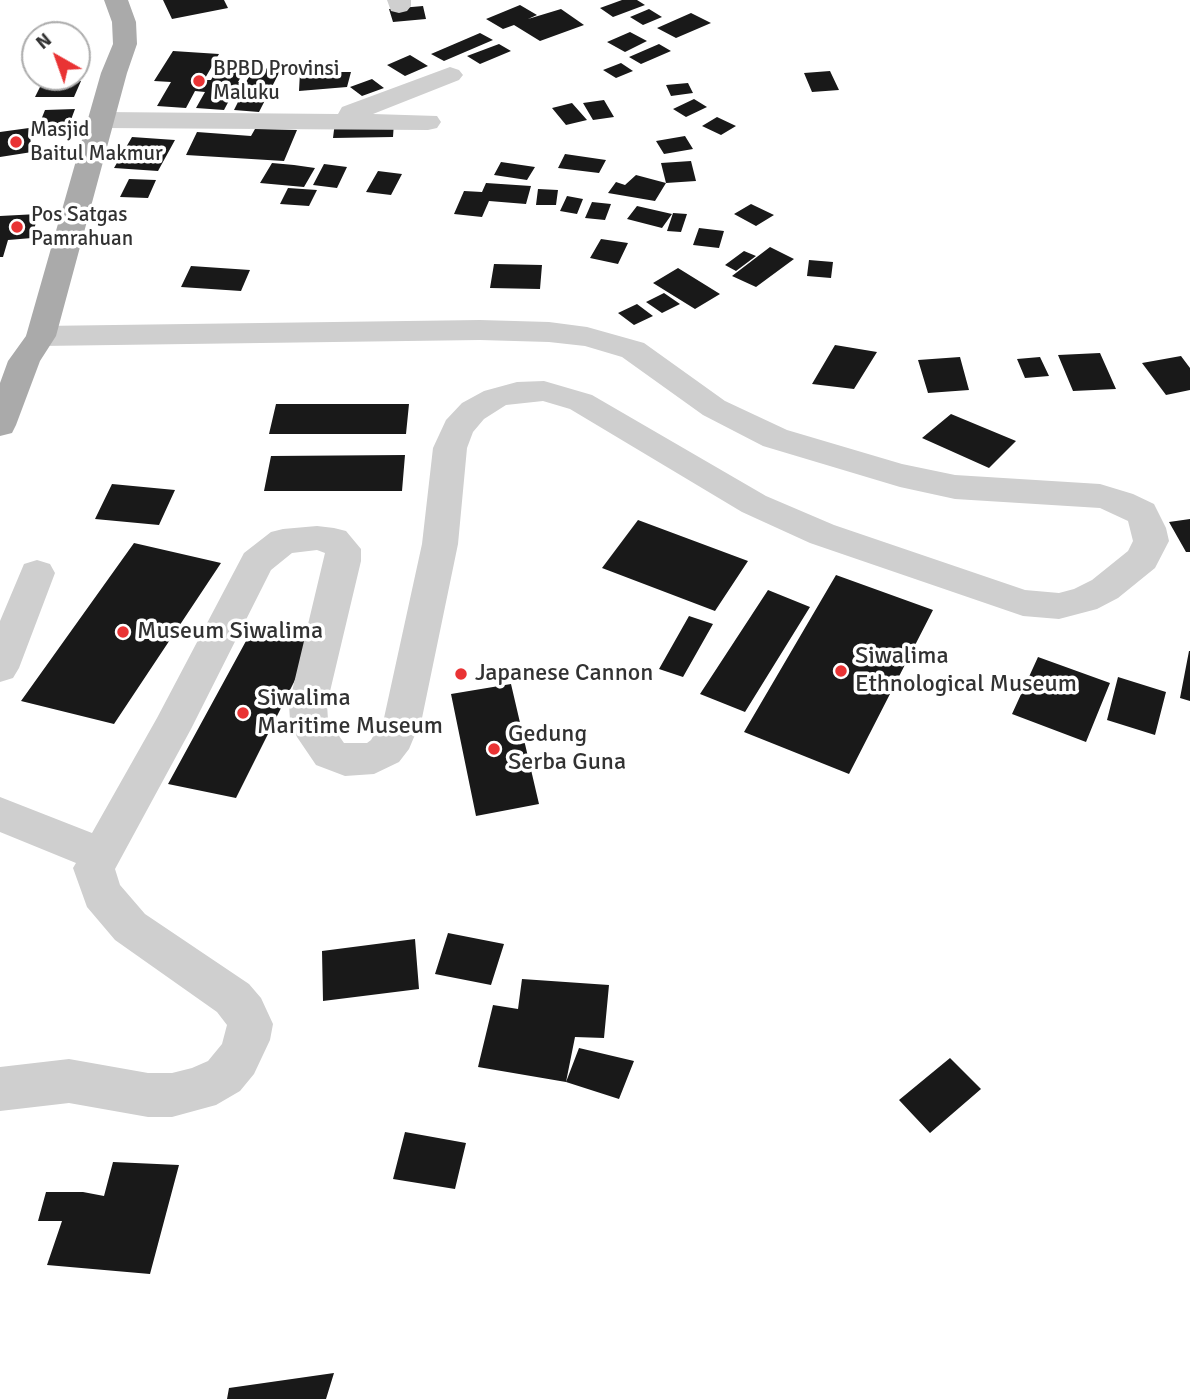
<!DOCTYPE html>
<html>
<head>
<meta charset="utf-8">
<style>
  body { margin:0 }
  #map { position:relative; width:1190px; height:1399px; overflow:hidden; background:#fff; font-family:Signika,sans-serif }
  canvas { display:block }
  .north { position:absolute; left:21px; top:21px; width:70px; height:70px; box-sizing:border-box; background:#fff; border:2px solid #adadad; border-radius:50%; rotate:320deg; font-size:19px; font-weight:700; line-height:28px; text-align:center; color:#323232 }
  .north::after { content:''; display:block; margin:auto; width:24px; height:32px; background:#e93334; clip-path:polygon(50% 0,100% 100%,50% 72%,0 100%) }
</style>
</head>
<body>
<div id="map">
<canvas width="1190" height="1399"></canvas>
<div class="north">N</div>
</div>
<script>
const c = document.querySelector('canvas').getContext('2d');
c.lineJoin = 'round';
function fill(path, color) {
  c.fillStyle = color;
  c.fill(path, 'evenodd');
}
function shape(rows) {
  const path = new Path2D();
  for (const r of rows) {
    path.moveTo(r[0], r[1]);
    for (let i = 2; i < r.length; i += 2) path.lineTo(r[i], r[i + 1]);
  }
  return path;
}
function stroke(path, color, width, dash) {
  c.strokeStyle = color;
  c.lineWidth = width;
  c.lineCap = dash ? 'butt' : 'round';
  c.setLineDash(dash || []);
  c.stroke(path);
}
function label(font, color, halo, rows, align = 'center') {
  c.font = font + ' Signika,sans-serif';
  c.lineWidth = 7;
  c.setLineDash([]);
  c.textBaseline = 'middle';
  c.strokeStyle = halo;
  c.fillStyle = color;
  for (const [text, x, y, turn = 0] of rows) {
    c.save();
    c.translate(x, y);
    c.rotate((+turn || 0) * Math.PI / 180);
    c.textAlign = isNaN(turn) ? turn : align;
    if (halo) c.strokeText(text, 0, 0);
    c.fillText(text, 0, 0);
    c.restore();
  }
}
fill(shape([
  [163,0,224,0,228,8,172,19],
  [622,0,637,0,645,5,613,17,600,8],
  [520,5,537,15,528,19,561,9,584,25,540,41,514,25,503,29,486,19],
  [423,6,426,19,393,22,389,9],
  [649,9,662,17,643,25,630,17],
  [691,13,711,23,676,38,657,28],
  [630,32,647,41,625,52,607,42],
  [480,33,493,40,444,61,431,54],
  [499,44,511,51,480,64,467,56],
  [659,44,671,51,641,64,629,57],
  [173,51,219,54,204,80,211,80,219,66,246,68,238,82,246,82,254,68,281,69,259,112,234,110,242,94,233,93,224,110,196,108,205,92,195,91,186,108,157,106,171,82,154,81],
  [410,55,428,66,405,76,387,65],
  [621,63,633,71,616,78,603,70],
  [830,71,839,90,812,92,804,73],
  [300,72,351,72,347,87,299,91],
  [372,79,384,88,362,96,350,87],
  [43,81,81,81,74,97,35,97],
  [688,83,693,93,671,96,666,85],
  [694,99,707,107,686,117,673,109],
  [604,100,614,117,593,120,583,103],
  [572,103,587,120,566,125,552,108],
  [75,109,69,125,39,125,45,110],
  [717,117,736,126,721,135,702,126],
  [335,122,394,122,393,137,333,138],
  [29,128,32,152,0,157,0,132],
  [255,129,297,130,284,161,186,155,197,132,251,136],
  [685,136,693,149,664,154,656,141],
  [132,137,175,140,158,171,114,168],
  [565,154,606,160,599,173,558,168],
  [691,161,696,181,666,183,661,163],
  [501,162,535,167,527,180,494,175],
  [272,163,294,165,315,168,304,187,260,183],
  [324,164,347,167,337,188,313,185],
  [378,171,402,174,391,195,366,192],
  [636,175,666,183,655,201,608,193,616,182,625,185],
  [129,179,156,180,148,198,120,197],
  [486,183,531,186,526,204,489,201,482,217,454,214,464,191,482,192],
  [288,188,317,190,309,206,280,204],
  [538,189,558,190,556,205,536,205],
  [567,196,583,199,577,214,560,211],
  [592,202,611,204,605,220,585,218],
  [751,204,774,215,756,226,734,214],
  [637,206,672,214,662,228,627,219],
  [673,213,687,214,681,232,667,231],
  [38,214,32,238,8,240,3,257,0,257,0,216],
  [699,228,724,231,719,248,693,245],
  [601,239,628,243,618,264,590,258],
  [770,247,794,259,756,287,732,276],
  [744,251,756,256,736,271,725,265],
  [809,260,833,262,831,278,807,276],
  [494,264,542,265,540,289,490,288],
  [191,266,250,270,241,291,181,287],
  [678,268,720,294,695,309,653,283],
  [664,293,680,304,662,313,646,302],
  [637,304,653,316,634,325,618,313],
  [835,345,877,352,854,389,812,384],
  [1100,353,1116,389,1073,391,1058,355],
  [1181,356,1190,368,1190,390,1166,395,1142,363],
  [960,357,969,390,928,393,918,360],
  [1040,357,1049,376,1025,378,1017,359],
  [276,404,409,404,406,434,269,434],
  [951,414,1016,441,989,468,922,438],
  [405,455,402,491,264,491,271,456],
  [112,484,175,490,159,525,95,519],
  [1190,519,1190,552,1186,552,1169,522],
  [638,520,748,561,715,611,602,568],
  [134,543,221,563,114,724,21,701],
  [836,575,933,610,849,774,744,732],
  [768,590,810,607,745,712,700,694],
  [689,616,713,624,683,677,659,669],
  [252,630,314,642,236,798,168,784],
  [1189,651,1190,651,1190,701,1180,698],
  [1038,657,1110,683,1086,742,1012,714],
  [1118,677,1166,692,1155,735,1107,720],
  [511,684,539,804,476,816,451,694],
  [448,933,504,944,491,985,435,974],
  [415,939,419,989,323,1001,322,951],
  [522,979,609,985,604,1038,575,1037,566,1082,579,1048,634,1061,619,1099,566,1082,478,1067,493,1005,518,1009],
  [950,1058,981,1089,930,1133,899,1100],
  [405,1132,466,1143,455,1189,393,1179],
  [113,1162,179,1165,150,1274,47,1265,62,1221,38,1221,46,1192,83,1192,104,1196],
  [334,1373,326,1399,227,1399,229,1388]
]), '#191919');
fill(shape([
  [387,0,411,0,411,6,407,11,399,13,391,11,387,0],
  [450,67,459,70,463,75,459,80,373,114,437,116,441,122,437,128,428,130,103,128,94,126,90,120,94,114,103,112,338,114,342,107,450,67],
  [480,320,549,322,587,327,644,343,725,401,787,430,902,464,955,475,1100,484,1133,494,1154,504,1166,528,1169,541,1155,568,1118,598,1097,609,1059,619,1023,616,810,543,742,512,570,409,543,401,506,405,484,419,473,432,467,448,458,544,422,718,409,749,399,762,374,774,345,776,316,765,297,737,290,720,289,704,325,553,317,550,292,553,271,570,191,729,115,869,120,885,145,914,249,984,261,998,273,1024,270,1040,254,1074,240,1091,216,1105,172,1117,148,1117,69,1103,0,1111,0,1067,69,1059,148,1073,172,1073,192,1068,208,1061,222,1044,227,1025,217,1012,115,940,87,907,73,868,76,863,0,832,0,797,92,833,157,718,244,553,271,532,283,529,317,526,334,528,346,531,361,549,361,561,327,704,328,720,344,743,367,743,371,740,384,718,422,544,433,448,446,420,462,403,484,391,517,382,544,381,592,395,766,496,834,525,1025,590,1059,593,1074,589,1092,580,1128,551,1133,541,1128,521,1100,508,955,499,900,487,763,446,703,415,622,357,585,346,549,342,480,340,41,346,30,343,26,336,30,329,41,326,480,320],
  [37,560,50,564,55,573,19,668,13,678,0,682,0,621,24,564,37,560]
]), '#cfcfcf');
fill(shape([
  [104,0,128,0,136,22,137,44,127,73,56,336,40,361,16,425,12,433,0,436,0,383,8,361,26,336,101,73,113,44,112,22,104,0]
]), '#aaa');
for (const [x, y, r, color] of [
  [199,81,7,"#e93334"],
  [16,142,7,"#e93334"],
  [17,227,7,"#e93334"],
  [123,632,7,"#e93334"],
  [841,671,7,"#e93334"],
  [461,674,7,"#e93334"],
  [243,713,7,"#e93334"],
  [494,749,7,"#e93334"]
]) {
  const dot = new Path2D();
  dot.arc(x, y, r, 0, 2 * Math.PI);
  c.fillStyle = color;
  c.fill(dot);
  stroke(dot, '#fff', 2.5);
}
label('21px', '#323232', '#fff', [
  ["BPBD Provinsi",213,69],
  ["Maluku",213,93],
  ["Masjid",30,130],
  ["Baitul Makmur",30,154],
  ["Pos Satgas",31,215],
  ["Pamrahuan",31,239]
], 'left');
label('24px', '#323232', '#fff', [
  ["Museum Siwalima",137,632],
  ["Siwalima",855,657],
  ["Ethnological Museum",855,685],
  ["Japanese Cannon",475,674],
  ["Siwalima",257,699],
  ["Maritime Museum",257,727],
  ["Gedung",508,735],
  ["Serba Guna",508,763]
], 'left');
</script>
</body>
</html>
